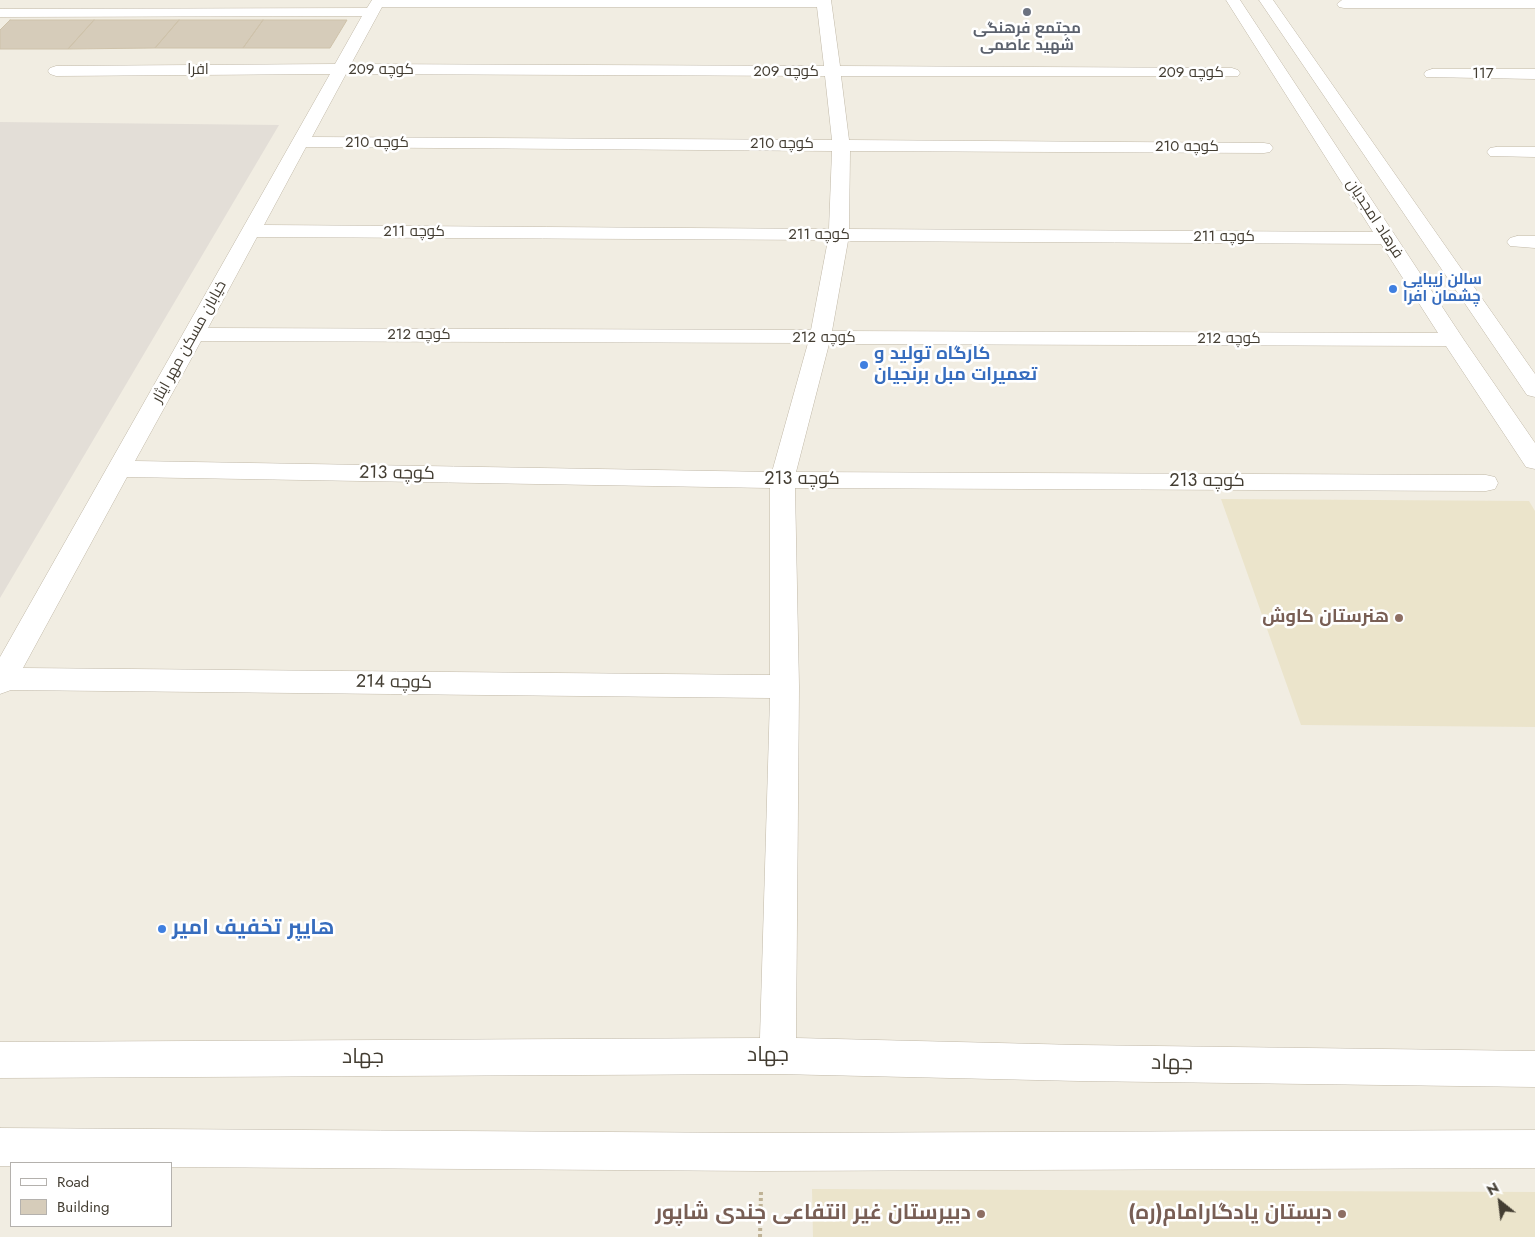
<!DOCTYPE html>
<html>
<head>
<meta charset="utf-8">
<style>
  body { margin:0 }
  #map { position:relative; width:1535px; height:1237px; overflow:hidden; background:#f1ede2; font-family:Jost,sans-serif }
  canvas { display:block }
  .legend { position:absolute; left:10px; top:1162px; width:162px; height:65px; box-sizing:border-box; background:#fff; border:1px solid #b4b1ad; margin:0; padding:6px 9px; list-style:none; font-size:15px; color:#433d32 }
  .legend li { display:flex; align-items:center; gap:10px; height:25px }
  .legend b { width:25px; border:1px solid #b4b1ad }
  .north { position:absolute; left:1475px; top:1177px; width:50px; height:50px; -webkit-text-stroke:4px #fff; paint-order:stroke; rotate:331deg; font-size:14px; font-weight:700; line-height:20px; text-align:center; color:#433d32 }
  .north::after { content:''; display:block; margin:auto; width:18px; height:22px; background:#433d32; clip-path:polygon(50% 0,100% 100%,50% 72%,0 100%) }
</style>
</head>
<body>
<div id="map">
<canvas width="1535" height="1237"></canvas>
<ul class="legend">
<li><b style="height:6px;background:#fff"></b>Road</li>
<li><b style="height:14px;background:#d6ccba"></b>Building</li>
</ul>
<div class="north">N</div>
</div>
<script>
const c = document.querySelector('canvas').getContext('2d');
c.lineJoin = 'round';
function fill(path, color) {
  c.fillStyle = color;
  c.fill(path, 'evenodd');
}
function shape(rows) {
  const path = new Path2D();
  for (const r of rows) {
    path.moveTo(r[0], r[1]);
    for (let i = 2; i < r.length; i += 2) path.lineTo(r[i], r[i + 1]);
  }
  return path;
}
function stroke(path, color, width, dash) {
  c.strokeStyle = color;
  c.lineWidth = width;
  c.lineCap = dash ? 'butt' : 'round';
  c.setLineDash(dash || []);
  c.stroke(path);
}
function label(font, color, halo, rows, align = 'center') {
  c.font = font + ' Jost,Cairo,sans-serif';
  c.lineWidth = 5;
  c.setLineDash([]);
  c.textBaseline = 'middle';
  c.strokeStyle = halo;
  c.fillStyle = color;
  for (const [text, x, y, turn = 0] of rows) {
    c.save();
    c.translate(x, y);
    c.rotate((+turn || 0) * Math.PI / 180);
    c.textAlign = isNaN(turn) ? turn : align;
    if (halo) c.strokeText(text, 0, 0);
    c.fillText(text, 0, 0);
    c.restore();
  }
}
fill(shape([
  [0,122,279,125,0,598]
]), '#e3ded7');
fill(shape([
  [1221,499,1529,501,1535,511,1535,727,1301,725],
  [812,1189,1535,1192,1535,1237,813,1237]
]), '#ebe4cb');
const building = shape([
  [10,20,94,20,68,49,0,49,0,30,10,20],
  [94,20,179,20,155,48,68,49,94,20],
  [179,20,263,20,243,48,155,48,179,20],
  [263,20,347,20,330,48,243,48,263,20]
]);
fill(building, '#d6ccba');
stroke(building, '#cec2aa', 1);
const minor = shape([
  [372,0,831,0,840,66,1232,68,1238,70,1240,73,1238,76,841,76,849,140,1264,143,1270,144,1273,148,1270,152,1264,153,850,151,849,229,1373,232,1226,0,1240,0,1464,340,1535,443,1535,469,1526,467,1446,346,829,344,796,472,1486,475,1495,477,1498,483,1495,489,1486,491,795,488,799,687,796,1038,1079,1045,1535,1051,1535,1087,1079,1081,778,1074,0,1078,0,1042,760,1038,770,698,11,690,0,694,0,657,330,74,56,76,50,74,48,71,50,68,56,66,335,64,362,16,0,17,0,9,367,8,372,0],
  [382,7,817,7,824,66,351,64,382,7],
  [346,74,825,76,832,140,312,137,346,74],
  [306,147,832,151,829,229,264,225,306,147],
  [257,237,828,240,811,330,208,328,257,237],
  [848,241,1381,244,1438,333,832,331,848,241],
  [201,341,808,343,772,472,135,461,201,341],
  [127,477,770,488,770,675,23,668,127,477],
  [1259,0,1273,0,1535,374,1535,397,1527,395,1259,0],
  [1342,0,1535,0,1535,8,1344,8,1339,7,1337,4,1342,0],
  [1432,69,1535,69,1535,79,1426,77,1424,74,1426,71,1432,69],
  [1496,147,1535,147,1535,157,1490,156,1487,152,1490,148,1496,147],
  [1517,236,1535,236,1535,248,1510,246,1507,242,1510,238,1517,236],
  [0,1128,761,1133,1535,1130,1535,1168,761,1171,171,1167,171,1163,11,1163,11,1166,0,1166,0,1128]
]);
stroke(minor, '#c0b8a7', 1);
stroke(shape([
  [760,1237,761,1192]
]), '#bfb295', 4, [3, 3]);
fill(minor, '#fff');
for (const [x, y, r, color] of [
  [1027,12,5,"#6b7280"],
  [1393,289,5,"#3f7fe0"],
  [864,365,5,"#3f7fe0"],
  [1399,618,5,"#8d6e63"],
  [162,929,5,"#3f7fe0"],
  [981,1214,5,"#8d6e63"],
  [1342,1214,5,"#8d6e63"]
]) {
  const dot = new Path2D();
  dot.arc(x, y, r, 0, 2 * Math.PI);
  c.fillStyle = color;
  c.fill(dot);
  stroke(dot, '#fff', 2);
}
label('bold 15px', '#5b616d', '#fff', [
  ["مجتمع فرهنگی",1027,29],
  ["شهید عاصمی",1027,46]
]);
label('15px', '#433d32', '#fff', [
  ["افرا",198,70],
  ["کوچه 209",381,70],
  ["کوچه 209",786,72],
  ["کوچه 209",1191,73],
  ["117",1483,74],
  ["کوچه 210",377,143],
  ["کوچه 210",782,144],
  ["کوچه 210",1187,147],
  ["فرهاد امجدیان",1374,219,57],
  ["کوچه 211",414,232],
  ["کوچه 211",819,235],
  ["کوچه 211",1224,237],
  ["کوچه 212",419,335],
  ["کوچه 212",824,338],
  ["کوچه 212",1229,339],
  ["خیابان مسکن مهر ایثار",190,342,-61]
]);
label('bold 15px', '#366cbe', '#fff', [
  ["سالن زیبایی",1403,280],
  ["چشمان افرا",1403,297]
], 'left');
label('bold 18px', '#366cbe', '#fff', [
  ["کارگاه تولید و",874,355],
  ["تعمیرات مبل برنجیان",874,376]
], 'left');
label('18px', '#433d32', '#fff', [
  ["کوچه 213",397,474,1],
  ["کوچه 213",802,480],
  ["کوچه 213",1207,482],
  ["کوچه 214",394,683,1]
]);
label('bold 18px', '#785e54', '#fff', [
  ["هنرستان کاوش",1389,618]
], 'right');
label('bold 21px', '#366cbe', '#fff', [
  ["هایپر تخفیف امیر",172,929]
], 'left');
label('21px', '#433d32', '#fff', [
  ["جهاد",768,1056],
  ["جهاد",363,1058],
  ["جهاد",1172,1064,1]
]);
label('bold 21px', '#785e54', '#fff', [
  ["دبیرستان غیر انتفاعی جندی شاپور",971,1214],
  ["دبستان یادگارامام(ره)",1332,1214]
], 'right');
</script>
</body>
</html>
